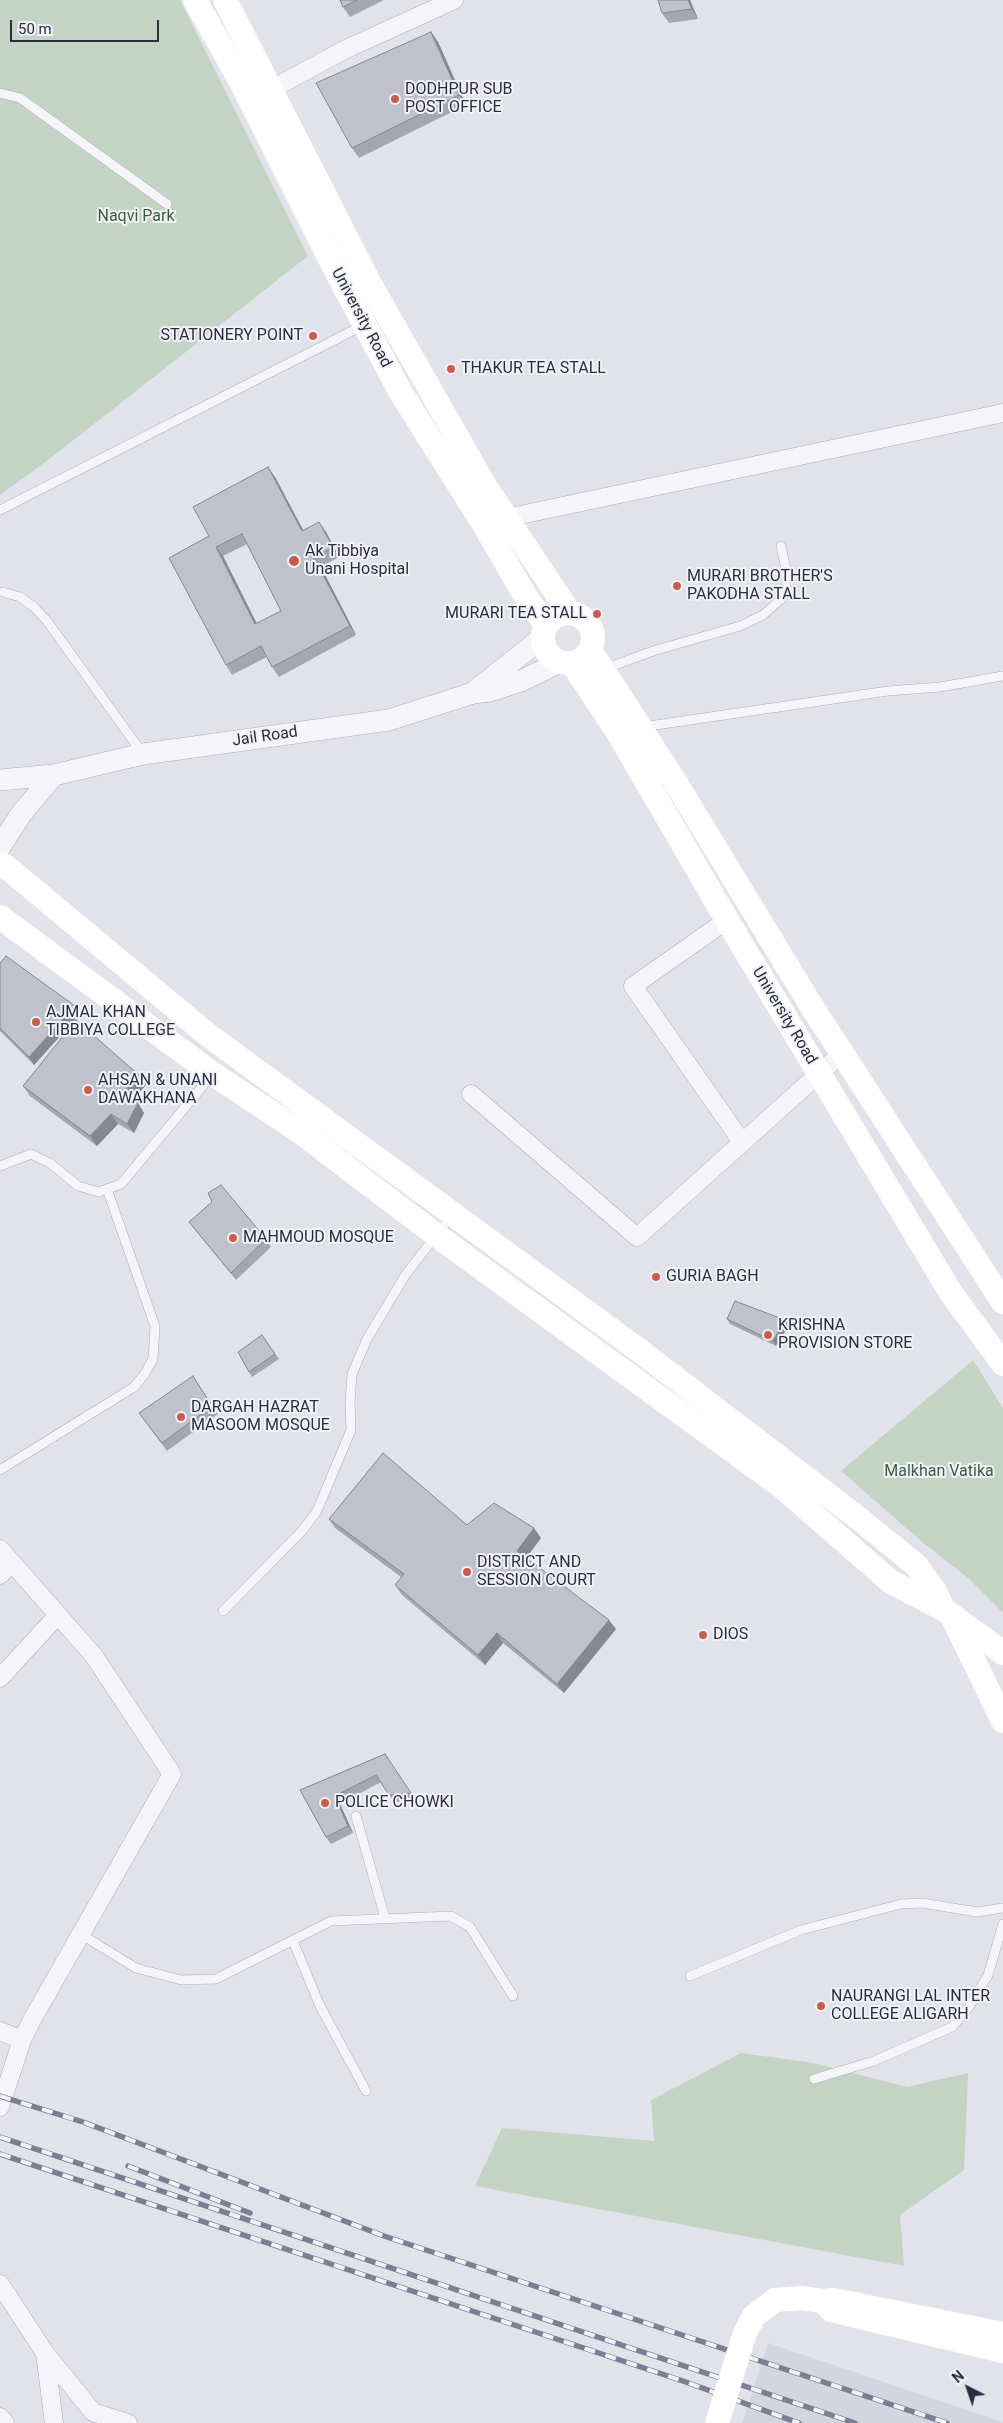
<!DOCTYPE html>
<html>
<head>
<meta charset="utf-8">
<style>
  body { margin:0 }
  #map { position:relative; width:1003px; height:2423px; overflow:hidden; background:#e2e3ea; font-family:Roboto,sans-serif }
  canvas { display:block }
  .north { position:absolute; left:943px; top:2363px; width:50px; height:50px; -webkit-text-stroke:4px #f2f3f8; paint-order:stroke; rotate:319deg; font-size:14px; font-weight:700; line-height:20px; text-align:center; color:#2b2c42 }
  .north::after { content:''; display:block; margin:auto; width:18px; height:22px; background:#2b2c42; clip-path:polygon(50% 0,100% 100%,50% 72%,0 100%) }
  .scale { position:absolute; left:10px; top:20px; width:149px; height:22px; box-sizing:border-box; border:2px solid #2b2c42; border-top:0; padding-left:6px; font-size:15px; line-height:18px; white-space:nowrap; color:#2b2c42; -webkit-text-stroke:4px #f2f3f8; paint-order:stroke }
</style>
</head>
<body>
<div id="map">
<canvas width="1003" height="2423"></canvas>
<div class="north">N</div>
<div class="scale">50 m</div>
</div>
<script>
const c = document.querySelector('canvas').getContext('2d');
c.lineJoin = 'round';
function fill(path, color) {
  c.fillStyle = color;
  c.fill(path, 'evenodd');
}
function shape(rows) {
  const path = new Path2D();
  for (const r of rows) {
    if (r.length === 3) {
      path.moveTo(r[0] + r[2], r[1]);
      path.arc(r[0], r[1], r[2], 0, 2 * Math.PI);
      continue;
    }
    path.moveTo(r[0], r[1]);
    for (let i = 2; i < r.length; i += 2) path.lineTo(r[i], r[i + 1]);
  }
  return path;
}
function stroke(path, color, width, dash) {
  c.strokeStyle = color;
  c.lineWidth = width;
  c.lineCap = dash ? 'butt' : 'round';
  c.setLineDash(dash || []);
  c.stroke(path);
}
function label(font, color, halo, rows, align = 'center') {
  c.font = font + ' Roboto,sans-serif';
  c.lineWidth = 4;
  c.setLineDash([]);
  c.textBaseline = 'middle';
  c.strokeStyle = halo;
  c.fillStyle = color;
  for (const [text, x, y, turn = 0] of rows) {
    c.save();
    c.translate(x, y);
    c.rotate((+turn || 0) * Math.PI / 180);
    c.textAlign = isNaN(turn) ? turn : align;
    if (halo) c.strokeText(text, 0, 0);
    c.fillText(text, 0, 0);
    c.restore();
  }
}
fill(shape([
  [768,2343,1003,2422,1003,2423,742,2423]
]), '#d4d5df');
fill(shape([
  [0,0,180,0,308,256,52,457,0,495],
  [973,1360,1003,1408,1003,1613,968,1578,921,1541,841,1471],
  [741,2053,814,2063,907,2087,968,2073,964,2170,900,2215,904,2266,475,2186,502,2128,654,2141,651,2100]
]), '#c4d4c4');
const service = shape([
  [0,93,20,98,167,204],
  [0,510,364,325],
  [3,592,20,597,34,607,47,621,143,754],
  [604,669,653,651,740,626,763,615,780,600,786,585,786,569,781,546],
  [642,727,888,691,940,687,1003,676],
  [0,1166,31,1154,50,1163,78,1186,99,1192,121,1184,212,1075],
  [0,1470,134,1387,144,1375,153,1359,155,1326,107,1189],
  [223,1611,302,1531,317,1511,351,1430,350,1402,352,1374,367,1339,406,1274,452,1215],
  [356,1816,385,1918],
  [82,1935,136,1968,181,1980,216,1979,331,1921,451,1916,470,1927,513,1996],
  [293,1941,320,2006,366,2091],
  [690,1976,801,1930,901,1904,922,1903,977,1912,1003,1908],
  [814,2079,874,2061,952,2027,969,2007,988,1975,1003,1924]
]);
const minor = shape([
  [270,90,344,50,454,0],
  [506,518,1003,413],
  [727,920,633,986,742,1142],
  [471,1094,637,1237,842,1053],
  [0,1549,94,1656,172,1774,33,2018,22,2040,0,2107],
  [0,1575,12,1563],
  [0,1678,58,1615],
  [0,2031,22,2040],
  [0,2284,45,2353,93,2412,128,2423],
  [45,2353,54,2423],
  [0,2417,5,2423]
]);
const tertiary = shape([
  [475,691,543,637],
  [0,780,54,775,143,754,389,720,473,693,490,691,521,681,560,662],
  [0,847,21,814,54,775]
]);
stroke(service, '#abacb8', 10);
stroke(minor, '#abacb8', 19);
stroke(tertiary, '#abacb8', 22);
stroke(service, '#f5f5f9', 9);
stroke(minor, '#f5f5f9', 18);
stroke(tertiary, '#f5f5f9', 21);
stroke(shape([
  [195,0,241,82,334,267,401,393,480,518,526,597,546,625],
  [225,0,370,284,485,486,569,612],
  [568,638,25],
  [590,650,674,780,809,1002,1003,1302],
  [572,663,617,731,727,920,951,1293,1003,1364],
  [4,865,208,1035,640,1351,853,1514,916,1565,935,1591,943,1609],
  [0,917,213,1074,299,1131,436,1235,781,1486,891,1582,943,1609,1003,1653],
  [954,1620,1003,1721],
  [775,2300,801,2298,823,2301],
  [1003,2334,834,2300,823,2301,831,2310,1003,2351]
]), '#fff', 24);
const rail = shape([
  [0,2096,83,2122,384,2236,947,2423],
  [0,2137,855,2423],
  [0,2154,683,2381,799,2423],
  [128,2166,250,2213]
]);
stroke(rail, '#7c7e94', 5.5);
stroke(rail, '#f2f3f8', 4, [11]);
stroke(shape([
  [717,2423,745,2333,754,2316,775,2300]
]), '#fff', 24);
fill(shape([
  [340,0,384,0,350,17,343,7],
  [690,0,698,19,669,23,662,13],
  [431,32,438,42,466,105,359,158,352,148],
  [275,477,303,531,326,532,339,557,321,567,356,635,279,677,272,667,267,657,232,675,226,665,209,536],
  [247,544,281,611,256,624,223,556],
  [0,963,80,1014,34,1065,0,1031],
  [139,1075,146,1085,132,1101,138,1103,144,1113,134,1133,118,1124,97,1146,30,1096,23,1086],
  [212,1202,266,1239,271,1247,236,1280,189,1222],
  [727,1319,789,1325,776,1346,730,1324],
  [262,1335,279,1359,252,1377,249,1372],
  [193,1376,218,1414,167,1451,144,1420],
  [329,1519,467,1525,541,1538,526,1558,616,1629,564,1693,503,1643,485,1665,402,1595,395,1585,401,1577,335,1528],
  [385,1754,416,1801,394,1802,381,1782,340,1804,353,1833,331,1844,326,1837,300,1790]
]), '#a5a6b0');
fill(shape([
  [688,0,690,0,698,19,692,9],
  [431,32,438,42,466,105,459,95],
  [268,467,275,477,309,541,302,531],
  [319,522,326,532,339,557,333,547],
  [216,547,223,556,262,634,255,624],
  [314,558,321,567,356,635,350,626],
  [75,1006,80,1014,34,1065,29,1057],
  [139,1075,146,1085,128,1105,121,1095],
  [138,1103,144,1113,134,1133,127,1124],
  [111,1114,118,1124,97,1146,90,1136],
  [785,1320,789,1325,776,1346,773,1341],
  [534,1528,541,1538,524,1561,517,1551],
  [609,1620,616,1629,564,1693,557,1684],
  [497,1633,503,1643,485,1665,478,1655],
  [335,1796,340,1804,353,1833,348,1826]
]), '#868790');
const building = shape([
  [340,0,357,0,343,7,340,0],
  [658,0,688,0,692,9,662,13,658,0],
  [431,32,459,95,352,148,316,83,431,32],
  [268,467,302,531,319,522,333,547,314,558,350,626,272,667,261,646,226,665,169,558,209,536,193,507,268,467],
  [242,534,281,611,255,624,216,547,242,534],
  [6,956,75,1006,29,1057,0,1028,0,963,6,956],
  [76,1020,139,1075,121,1095,138,1103,127,1124,111,1114,90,1136,23,1086,76,1020],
  [221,1185,266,1239,231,1273,189,1222,212,1202,208,1193,221,1185],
  [735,1301,785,1320,773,1341,727,1319,735,1301],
  [262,1335,275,1354,249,1372,238,1352,262,1335],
  [193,1376,212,1406,162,1443,139,1413,193,1376],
  [383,1453,467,1525,494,1503,534,1528,517,1551,609,1620,557,1684,497,1633,478,1655,395,1585,404,1574,329,1519,383,1453],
  [385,1754,411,1793,389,1795,376,1775,335,1796,348,1826,326,1837,300,1790,385,1754]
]);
fill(building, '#c0c1cd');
stroke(building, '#868790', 1);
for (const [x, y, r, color] of [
  [395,99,5,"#cb5c4b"],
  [313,336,5,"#cb5c4b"],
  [451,369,5,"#cb5c4b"],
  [294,561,6,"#cb5c4b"],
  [677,586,5,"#cb5c4b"],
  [597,614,5,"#cb5c4b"],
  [36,1022,5,"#cb5c4b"],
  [88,1090,5,"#cb5c4b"],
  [233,1238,5,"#cb5c4b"],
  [656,1277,5,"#cb5c4b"],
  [768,1335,5,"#cb5c4b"],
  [181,1417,5,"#cb5c4b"],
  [467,1572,5,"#cb5c4b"],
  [703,1635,5,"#cb5c4b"],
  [325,1803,5,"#cb5c4b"],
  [821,2006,5,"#cb5c4b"]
]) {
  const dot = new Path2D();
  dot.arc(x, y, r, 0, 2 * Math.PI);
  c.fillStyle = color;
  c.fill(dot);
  stroke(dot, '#f2f3f8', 2);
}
label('16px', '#2b2c42', '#f2f3f8', [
  ["DODHPUR SUB",405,90],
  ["POST OFFICE",405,108],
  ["STATIONERY POINT",303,336,"right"],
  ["THAKUR TEA STALL",461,369],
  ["Ak Tibbiya",305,552],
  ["Unani Hospital",305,570],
  ["MURARI BROTHER'S",687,577],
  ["PAKODHA STALL",687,595],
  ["MURARI TEA STALL",587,614,"right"],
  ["AJMAL KHAN",46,1013],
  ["TIBBIYA COLLEGE",46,1031],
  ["AHSAN & UNANI",98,1081],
  ["DAWAKHANA",98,1099],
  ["MAHMOUD MOSQUE",243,1238],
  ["GURIA BAGH",666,1277],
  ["KRISHNA",778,1326],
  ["PROVISION STORE",778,1344],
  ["DARGAH HAZRAT",191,1408],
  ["MASOOM MOSQUE",191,1426],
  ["DISTRICT AND",477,1563],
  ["SESSION COURT",477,1581],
  ["DIOS",713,1635],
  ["POLICE CHOWKI",335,1803],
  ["NAURANGI LAL INTER",831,1997],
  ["COLLEGE ALIGARH",831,2015]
], 'left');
label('16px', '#385d3c', '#f2f3f8', [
  ["Naqvi Park",136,217],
  ["Malkhan Vatika",939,1472]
]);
label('16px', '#2b2c42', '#f2f3f8', [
  ["University Road",361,318,62],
  ["Jail Road",265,737,-8],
  ["University Road",784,1016,59]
]);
</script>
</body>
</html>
